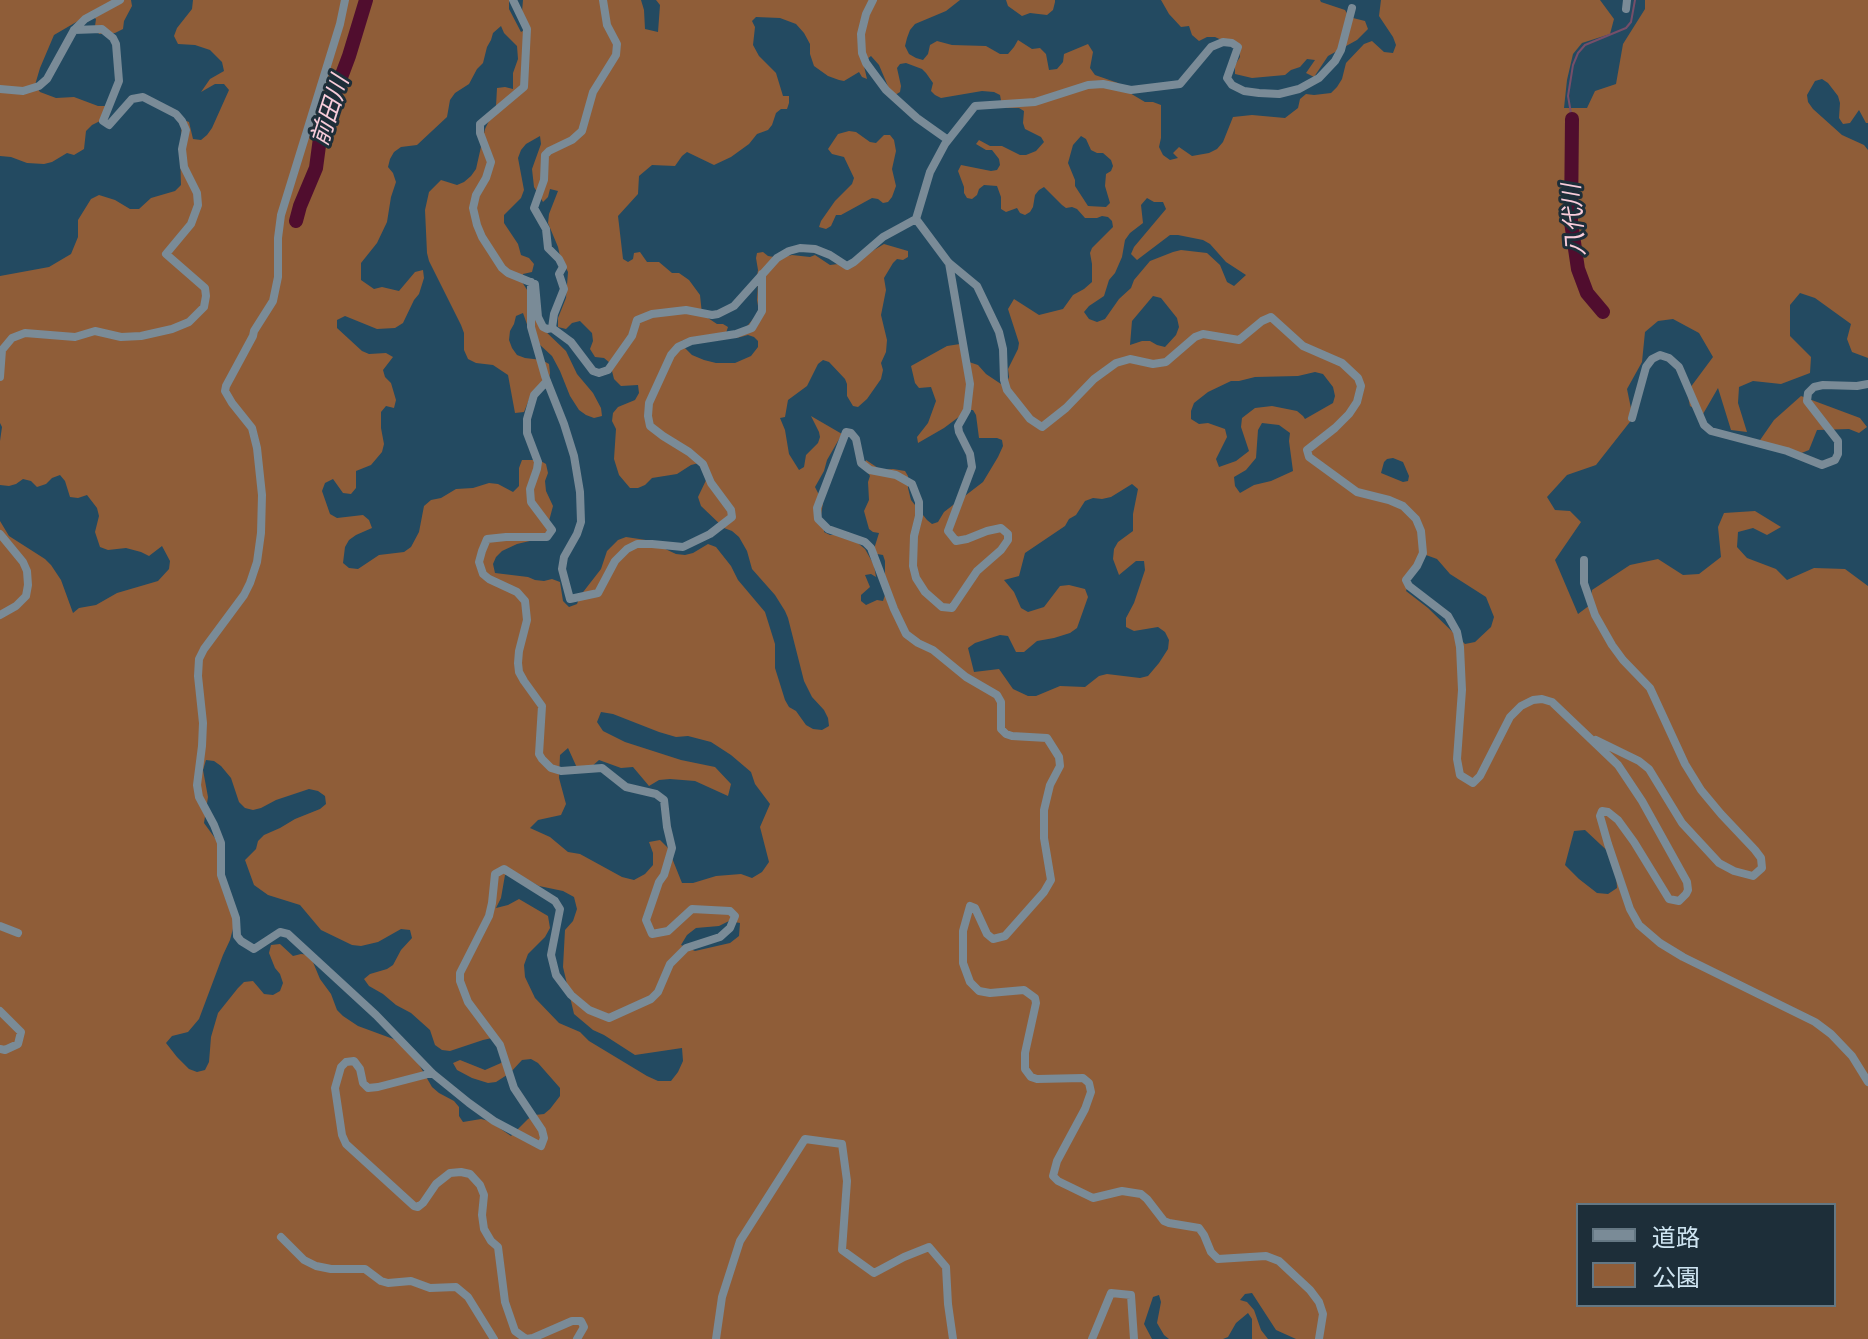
<!DOCTYPE html>
<html>
<head>
<meta charset="utf-8">
<style>
  body { margin:0 }
  #map { position:relative; width:1868px; height:1339px; overflow:hidden; background:#234a61; font-family:"Fira Sans Condensed","Noto Sans JP",sans-serif }
  canvas { display:block }
  .legend { position:absolute; left:1576px; top:1203px; width:260px; height:104px; box-sizing:border-box; background:#1d2e39; border:2px solid #647783; margin:0; padding:10px 14px; list-style:none; font-size:24px; color:#cfe5f2 }
  .legend li { display:flex; align-items:center; gap:16px; height:40px }
  .legend b { width:40px; border:2px solid #647783 }
</style>
</head>
<body>
<div id="map">
<canvas width="1868" height="1339"></canvas>
<ul class="legend">
<li><b style="height:10px;background:#7a8b97"></b>道路</li>
<li><b style="height:22px;background:#8f5d38"></b>公園</li>
</ul>
</div>
<script>
const c = document.querySelector('canvas').getContext('2d');
c.lineJoin = 'round';
function fill(path, color) {
  c.fillStyle = color;
  c.fill(path, 'evenodd');
}
function shape(rows) {
  const path = new Path2D();
  for (const r of rows) {
    path.moveTo(r[0], r[1]);
    for (let i = 2; i < r.length; i += 2) path.lineTo(r[i], r[i + 1]);
  }
  return path;
}
function stroke(path, color, width, dash) {
  c.strokeStyle = color;
  c.lineWidth = width;
  c.lineCap = dash ? 'butt' : 'round';
  c.setLineDash(dash || []);
  c.stroke(path);
}
function label(font, color, halo, rows, align = 'center') {
  c.font = font + ' "Fira Sans Condensed","Noto Sans JP",sans-serif';
  c.lineWidth = 6;
  c.setLineDash([]);
  c.textBaseline = 'middle';
  c.strokeStyle = halo;
  c.fillStyle = color;
  for (const [text, x, y, turn = 0] of rows) {
    c.save();
    c.translate(x, y);
    c.rotate((+turn || 0) * Math.PI / 180);
    c.textAlign = isNaN(turn) ? turn : align;
    if (halo) c.strokeText(text, 0, 0);
    c.fillText(text, 0, 0);
    c.restore();
  }
}
fill(shape([
  [0,0,131,0,132,6,124,21,123,29,115,33,99,34,95,26,96,19,90,14,54,35,40,68,35,85,40,92,56,98,74,97,98,106,107,106,100,121,92,125,86,131,84,149,74,155,67,153,52,162,44,164,27,163,11,157,0,156],
  [193,0,509,0,509,9,521,32,528,28,522,12,523,0,641,0,644,10,645,29,658,32,660,5,656,0,960,0,946,11,915,24,910,30,907,38,905,46,909,54,916,58,923,60,928,54,930,45,937,41,952,45,986,46,1000,54,1008,54,1014,47,1018,40,1032,49,1040,48,1046,54,1049,70,1057,69,1063,62,1064,54,1088,44,1093,52,1090,68,1095,75,1118,83,1123,89,1145,102,1153,102,1161,105,1161,138,1159,147,1163,155,1170,160,1178,158,1173,153,1179,147,1192,156,1209,153,1217,149,1223,142,1233,117,1252,115,1285,118,1298,108,1300,99,1306,94,1314,95,1331,93,1337,87,1342,79,1346,63,1364,44,1372,41,1384,52,1393,53,1396,45,1393,37,1379,16,1381,0,1600,0,1614,19,1610,34,1582,43,1573,54,1567,80,1564,108,1587,108,1595,91,1616,84,1623,44,1645,9,1645,0,1868,0,1868,123,1866,123,1859,110,1850,123,1843,124,1839,118,1840,103,1838,96,1828,83,1822,79,1815,81,1807,95,1808,102,1813,109,1842,135,1864,145,1868,150,1868,358,1852,352,1847,339,1851,324,1815,298,1800,293,1790,305,1790,336,1811,357,1810,373,1781,384,1753,381,1739,387,1738,403,1747,432,1731,430,1718,388,1703,414,1690,406,1687,392,1713,357,1699,333,1673,319,1658,321,1645,332,1642,362,1627,389,1633,418,1596,465,1567,475,1547,497,1555,510,1570,511,1581,522,1555,560,1578,614,1590,605,1592,590,1630,565,1658,559,1683,575,1699,574,1721,557,1718,527,1724,513,1755,511,1781,527,1767,535,1753,528,1738,532,1737,547,1747,558,1776,569,1787,580,1814,568,1845,569,1868,586,1868,1339,1296,1339,1276,1330,1252,1293,1245,1294,1240,1300,1247,1302,1254,1310,1261,1330,1268,1339,1252,1339,1252,1319,1248,1313,1236,1323,1228,1337,1223,1339,1169,1339,1164,1335,1157,1323,1161,1302,1159,1295,1153,1297,1144,1324,1152,1339,0,1339,0,521,9,536,45,559,51,565,61,580,73,613,79,608,96,605,117,593,158,581,169,569,170,561,162,546,149,556,141,552,126,548,108,550,100,547,95,532,99,516,97,508,87,495,78,498,70,497,65,481,60,475,52,478,46,484,37,487,31,481,23,479,16,484,9,486,0,485,0,441,2,427,0,423,0,276,49,267,71,254,78,237,78,220,91,199,99,195,115,200,130,209,139,209,151,198,175,191,181,185,180,152,182,145,181,119,189,122,193,139,201,140,207,135,212,128,229,90,224,84,215,84,201,92,210,79,224,71,222,62,210,50,195,45,178,44,174,36,177,28,192,9],
  [756,17,780,18,796,24,804,33,810,44,810,54,814,66,828,76,839,80,844,81,859,72,862,77,867,79,864,66,866,60,871,56,879,65,890,91,895,95,900,92,901,86,897,68,900,64,906,63,922,69,926,73,933,83,931,91,935,95,941,98,982,91,994,92,1000,95,1002,106,1007,108,1019,108,1024,111,1023,123,1025,129,1041,137,1044,142,1036,151,1026,155,1020,155,1002,146,990,146,979,140,976,144,986,150,992,150,999,159,1000,165,997,170,991,171,961,165,958,171,964,187,964,193,967,198,972,199,977,195,979,189,984,185,997,186,1001,197,1001,209,1006,212,1017,208,1020,213,1025,215,1030,212,1033,207,1035,195,1039,190,1044,187,1062,205,1066,208,1072,207,1077,209,1085,218,1097,218,1102,216,1108,217,1112,221,1113,227,1092,248,1090,253,1092,264,1092,282,1084,289,1073,295,1063,309,1039,315,1014,299,1008,309,1019,343,1018,349,1008,369,1009,377,1007,382,1001,384,986,374,978,365,966,361,960,344,947,346,911,366,915,383,919,388,931,387,936,401,928,423,917,437,918,443,944,428,968,410,973,410,976,415,979,438,997,438,1002,440,1003,446,998,457,983,482,944,512,938,522,932,524,927,520,911,500,908,488,908,476,905,471,893,469,881,470,866,460,864,466,870,476,868,482,869,500,864,511,869,529,873,532,879,533,874,549,877,554,883,555,885,561,885,595,883,601,877,600,866,605,861,601,861,595,870,587,865,575,871,574,876,577,874,565,865,549,848,535,830,535,824,532,824,526,820,521,823,503,815,487,824,471,827,460,842,434,811,416,819,432,820,437,818,443,806,455,804,467,799,470,789,454,785,430,780,418,785,417,788,400,807,386,818,364,823,360,829,362,845,379,847,384,847,396,853,406,858,407,867,399,881,379,883,370,881,363,886,352,887,340,881,315,886,290,884,278,893,263,897,259,903,260,908,257,908,251,884,244,854,262,830,265,815,255,810,257,792,255,780,258,768,256,763,252,757,253,756,258,758,270,756,282,758,283,757,300,759,312,737,338,748,335,754,337,758,341,758,347,751,356,735,363,716,363,704,360,692,355,683,346,681,341,726,333,728,327,723,324,717,324,702,314,700,295,689,280,679,273,672,273,659,262,647,262,640,252,634,253,633,259,628,262,623,259,618,216,638,194,639,176,652,165,675,166,682,156,687,152,714,165,731,157,749,144,757,134,768,130,772,125,776,113,781,109,787,109,789,103,789,96,783,96,776,73,759,56,753,45,755,27,752,21],
  [501,26,504,33,517,46,518,59,513,73,513,89,505,87,497,88,496,106,485,129,476,169,471,176,464,182,457,185,441,180,429,192,425,210,427,253,429,261,461,325,464,333,464,350,468,359,476,363,493,365,508,375,515,413,524,412,530,397,549,381,550,373,549,364,542,360,525,358,517,355,512,348,509,340,510,331,514,324,516,316,523,313,529,330,539,344,552,356,560,371,570,396,579,410,586,415,594,418,602,416,601,408,593,393,577,374,566,351,542,328,531,296,522,282,523,274,532,272,534,264,529,258,521,255,518,244,504,223,504,215,521,198,524,190,518,158,521,150,526,144,540,136,541,144,532,169,534,187,543,202,548,197,550,189,558,191,549,214,548,223,558,247,560,256,568,272,566,298,558,318,558,327,566,329,572,323,580,321,592,333,593,341,590,349,595,357,604,358,610,363,614,379,621,386,638,385,639,393,635,400,618,407,613,413,612,421,616,429,614,459,619,475,630,488,638,488,645,485,652,478,677,474,691,465,699,463,709,474,698,497,701,506,724,528,732,531,739,537,747,551,752,569,775,595,785,611,788,618,804,681,812,697,824,710,828,718,829,726,822,730,813,729,806,725,796,711,789,707,785,700,775,668,775,644,765,612,738,580,731,566,716,547,708,544,693,553,685,555,676,554,646,540,626,537,618,540,607,551,601,569,580,596,577,604,569,607,563,601,560,582,552,579,544,581,535,580,528,577,495,573,493,564,496,557,502,551,517,544,534,540,551,529,549,521,553,506,546,491,545,481,548,473,546,464,539,460,522,460,519,468,519,486,513,492,498,484,489,483,473,488,456,489,441,498,431,500,424,506,419,532,411,547,404,552,379,555,358,569,349,568,343,563,345,547,349,540,356,535,372,528,369,520,363,515,337,518,330,514,322,491,325,483,333,479,343,493,351,494,356,488,356,471,371,465,382,452,384,444,381,428,381,412,386,406,394,408,396,400,391,383,385,377,383,370,393,357,386,353,369,354,362,351,337,328,337,320,345,316,377,329,395,328,403,323,414,300,419,294,424,278,423,270,415,272,399,291,382,287,374,289,361,280,361,263,377,243,387,222,391,197,396,182,393,173,388,167,390,159,394,152,401,147,417,145,447,117,450,100,455,93,469,84,477,69,483,63,487,47,491,40,493,33],
  [1081,136,1086,139,1091,150,1097,153,1103,153,1111,160,1113,166,1111,171,1106,174,1105,186,1110,203,1106,207,1088,206,1075,186,1075,180,1068,163,1073,145],
  [1147,198,1154,202,1163,202,1166,209,1134,247,1131,254,1137,260,1170,235,1178,235,1203,240,1210,244,1226,262,1246,275,1234,286,1227,282,1220,265,1207,253,1181,250,1173,252,1150,261,1134,280,1131,288,1119,299,1105,319,1097,322,1089,319,1084,312,1089,306,1104,296,1109,280,1115,273,1122,257,1125,240,1130,233,1143,223,1141,205],
  [1153,296,1161,298,1177,318,1179,327,1176,335,1165,347,1157,345,1150,341,1142,341,1130,345,1132,321],
  [1315,372,1323,374,1333,387,1335,396,1333,403,1305,419,1303,416,1297,411,1272,406,1255,408,1242,418,1241,427,1249,451,1236,461,1219,467,1216,459,1227,437,1225,429,1208,423,1199,424,1191,419,1191,411,1194,403,1208,392,1231,381,1239,381,1255,377,1298,376],
  [1262,423,1279,425,1290,433,1289,441,1293,471,1271,481,1254,485,1240,493,1235,486,1234,477,1246,470,1256,458,1258,430],
  [1393,458,1403,462,1409,476,1408,481,1403,482,1381,473,1384,462,1387,459],
  [1132,484,1138,489,1133,514,1133,531,1118,542,1114,549,1113,559,1119,575,1136,561,1144,561,1145,570,1134,603,1126,618,1126,627,1134,631,1158,627,1165,632,1169,640,1168,649,1159,663,1148,676,1140,678,1107,674,1099,676,1085,687,1060,686,1036,696,1028,696,1013,689,999,669,974,672,968,648,975,643,1000,635,1008,636,1016,652,1024,652,1037,641,1054,638,1070,633,1077,628,1088,597,1085,589,1069,585,1060,586,1044,607,1028,612,1021,608,1014,592,1004,580,1019,576,1025,553,1065,526,1069,519,1076,515,1085,501,1093,498,1102,499,1111,497],
  [1426,555,1437,559,1450,574,1486,597,1494,617,1491,627,1475,642,1465,644,1428,608,1406,591,1417,561],
  [601,712,613,714,659,732,676,737,688,736,711,742,731,755,751,772,755,784,770,804,760,827,769,862,762,872,752,878,741,874,716,876,693,883,682,883,668,848,660,840,649,842,653,853,653,865,645,874,634,880,622,877,580,854,568,852,550,837,530,828,538,820,561,815,566,804,559,778,560,755,568,748,578,770,590,768,599,760,621,768,633,767,649,786,659,780,670,779,695,781,728,796,731,784,715,767,681,760,625,742,603,731,597,722],
  [206,760,214,761,221,766,231,778,239,802,245,808,253,810,261,808,276,800,309,789,318,791,325,796,326,804,320,809,295,819,280,828,264,835,258,841,256,849,245,860,254,885,268,895,300,905,321,930,352,945,361,946,378,942,401,929,410,930,412,938,401,950,393,965,387,969,370,974,364,979,369,986,383,994,396,1005,411,1013,430,1030,435,1045,442,1050,450,1051,483,1040,492,1038,506,1057,501,1063,485,1070,460,1060,453,1063,457,1070,472,1078,488,1083,496,1082,510,1073,522,1060,531,1059,538,1063,560,1088,560,1096,550,1109,544,1114,535,1115,528,1119,511,1136,489,1121,481,1119,463,1122,459,1116,459,1107,454,1101,439,1093,432,1087,410,1049,396,1040,358,1026,343,1016,337,1010,331,994,320,979,310,955,301,954,293,956,280,944,271,945,269,953,275,968,280,974,283,983,280,991,273,995,264,994,253,981,244,982,238,988,218,1013,211,1037,209,1062,205,1070,197,1072,189,1069,177,1057,166,1043,172,1036,188,1032,199,1019,223,955,230,940,235,921,219,872,220,845,204,823,208,797,203,770],
  [1585,830,1615,858,1617,888,1608,894,1597,893,1579,879,1565,865,1574,831],
  [517,874,539,886,563,891,574,897,577,909,573,921,565,930,563,967,574,1014,593,1030,604,1035,635,1055,682,1048,683,1061,678,1072,671,1081,658,1081,647,1076,589,1041,580,1032,559,1023,535,998,525,977,524,965,528,954,545,937,550,928,548,916,519,899,508,905,496,908,501,898,505,875],
  [729,921,740,923,739,936,730,943,695,951,681,945,687,935,696,928,719,926],
  [1578,1205,1834,1205,1834,1305,1578,1305],
  [1006,0,1055,0,1055,2,1053,10,1047,15,1030,13,1022,16,1008,6],
  [1161,0,1320,0,1321,2,1345,10,1349,17,1365,21,1368,29,1357,40,1328,56,1314,77,1306,73,1315,60,1307,59,1300,67,1291,70,1285,75,1252,78,1235,74,1235,65,1240,57,1239,48,1215,37,1207,37,1199,41,1192,35,1189,26,1181,27,1169,14],
  [849,131,856,132,870,142,876,143,884,135,890,135,894,140,896,151,892,169,896,186,892,197,888,202,883,203,878,199,872,198,841,215,836,215,831,226,826,229,819,227,821,221,835,201,852,184,854,178,844,157,832,154,828,149,838,134],
  [1801,396,1860,418,1867,427,1859,433,1849,429,1817,430,1809,450,1799,454,1758,443,1774,420]
]), '#8f5d38');
stroke(shape([
  [1572,119,1568,96,1573,65,1578,53,1585,45,1626,28,1631,22,1635,0]
]), '#764e69', 2);
stroke(shape([
  [1572,119,1571,222,1578,269,1587,293,1603,312],
  [296,221,300,206,316,168,320,138,325,120,349,56,366,0]
]), '#500d2e', 14);
stroke(shape([
  [345,0,340,24,281,215,278,238,278,277,273,301,254,331,253,336,226,386,225,391,232,403,252,428,257,448,262,495,261,533,257,562,250,583,244,595,204,649,199,659,198,676,203,723,202,746,197,785,199,797,214,825,221,843,221,875,236,918,237,936,241,941,254,949,280,932,288,934,376,1015,432,1073,469,1103,494,1121,541,1146,544,1138,542,1130,514,1088,500,1045,468,1002,460,981,460,973,489,916,492,903,495,874,504,869,555,901,560,909,551,955,556,975,571,995,589,1010,609,1018,651,999,658,992,670,964,686,948,720,937,730,928,735,916,730,911,692,909,668,931,652,934,646,920,659,882,664,875,672,848,667,827,664,800,656,794,626,787,602,768,561,771,551,768,542,759,539,754,542,706,524,681,519,672,518,663,519,651,527,620,525,601,517,592,489,579,483,574,479,562,482,551,487,539,506,537,547,537,552,530,531,502,530,489,537,469,538,462,527,433,527,419,534,395,547,381],
  [513,0,527,29,524,87,480,124,480,133,491,162,486,178,476,195,473,208,477,225,482,237,502,268,508,273,535,284,538,317,543,327,547,329,552,328,571,342,593,371,599,373,608,370,632,336,637,320,652,314,686,310,712,315,718,314,734,306,777,258,789,251,800,248,815,249,830,255,847,266,854,262,883,237,916,219],
  [873,0,866,14,861,34,862,53,866,63,886,90,917,118,948,140],
  [1352,8,1341,50,1335,61,1319,78,1299,89,1279,94,1259,93,1244,91,1232,85,1227,78,1238,47,1232,43,1223,42,1211,47,1180,84,1131,90,1103,84,1088,85,1035,102,975,106,945,144,930,172,916,219,948,262,977,286,999,332,1003,349,1004,380,1007,390,1030,419,1042,427,1066,408,1094,379,1116,363,1130,359,1153,364,1166,362,1195,337,1203,334,1239,340,1262,321,1271,317,1303,346,1342,363,1358,378,1361,386,1357,402,1349,414,1335,428,1307,450,1309,457,1357,492,1389,500,1403,506,1416,519,1421,531,1423,553,1417,566,1406,580,1409,586,1448,616,1457,632,1460,647,1462,690,1457,759,1460,775,1473,783,1480,776,1510,717,1521,706,1533,700,1542,699,1552,702,1618,765,1642,801,1687,882,1688,890,1686,894,1679,901,1669,899,1634,842,1618,820,1608,812,1602,811,1600,816,1608,844,1630,909,1639,925,1660,943,1683,957,1815,1022,1831,1034,1852,1056,1868,1082],
  [1626,9,1627,0],
  [0,89,23,91,39,86,47,79,74,30,85,19,120,0],
  [949,263,970,384,967,410,958,426,959,432,970,454,972,467,948,531,956,541,967,539,987,531,1001,528,1008,534,1008,540,1001,550,977,571,952,608,942,607,925,592,916,578,913,566,914,536,919,516,919,502,912,484,896,475,870,470,861,463,856,439,851,433,846,432,817,508,818,519,828,529,865,542,871,548,894,609,906,634,918,643,933,650,966,677,997,695,1001,702,1001,729,1006,734,1012,736,1047,738,1059,757,1060,766,1050,785,1044,810,1044,838,1051,880,1044,892,1005,936,993,939,987,934,975,908,970,906,963,931,963,963,970,982,979,991,990,993,1024,990,1035,998,1036,1003,1025,1053,1025,1069,1031,1077,1037,1079,1083,1078,1089,1083,1091,1092,1085,1109,1057,1161,1053,1176,1058,1181,1093,1198,1122,1191,1141,1194,1147,1199,1164,1221,1169,1223,1199,1228,1204,1235,1211,1252,1218,1259,1266,1256,1279,1261,1310,1290,1319,1302,1323,1314,1319,1339],
  [531,282,531,327,545,376,564,424,574,456,580,492,581,522,577,534,564,557,562,569,570,599,598,593,615,561,627,549,637,544,652,544,683,547,710,534,732,517,731,510,711,483,703,464,689,452,663,436,650,426,648,416,649,403,671,355,678,347,691,341,736,334,752,328,762,311,762,274],
  [552,328,554,314,564,289,559,274,563,267,559,259,548,248,546,229,534,208,544,180,545,155,549,151,572,140,582,131,593,92,616,55,617,44,607,25,603,0],
  [0,377,2,350,12,338,25,333,75,337,95,331,121,337,141,336,172,329,189,322,204,307,206,296,205,288,166,254,191,224,198,205,197,193,184,167,182,149,186,130,182,121,176,114,143,97,132,99,109,125,103,121,119,81,116,44,113,38,102,29,74,30],
  [1632,418,1646,367,1652,359,1660,355,1669,358,1679,367,1704,425,1711,431,1787,451,1822,465,1835,460,1838,454,1838,441,1807,401,1808,393,1814,387,1823,385,1857,386,1868,384],
  [0,534,23,562,27,571,28,585,26,596,16,606,0,615],
  [1584,560,1584,583,1595,615,1612,645,1623,660,1650,688,1685,764,1701,790,1721,814,1755,850,1761,858,1762,868,1753,876,1734,871,1719,863,1682,823,1649,769,1639,761,1596,740],
  [0,926,18,933],
  [0,1011,21,1032,18,1044,5,1050,0,1049],
  [432,1073,378,1087,368,1088,363,1083,360,1069,354,1061,346,1062,341,1067,335,1088,342,1135,346,1144,414,1206,418,1207,423,1203,436,1184,450,1173,461,1172,470,1174,480,1185,484,1195,482,1215,484,1229,491,1241,498,1247,505,1302,515,1331,526,1339,533,1338,572,1321,581,1321,584,1327,577,1339],
  [281,1237,304,1260,316,1266,331,1269,365,1269,381,1281,388,1283,411,1281,430,1288,456,1287,468,1297,494,1339],
  [716,1339,722,1297,740,1241,805,1139,842,1144,847,1181,842,1250,874,1273,904,1257,929,1247,946,1267,948,1304,953,1339],
  [1092,1339,1111,1293,1131,1295,1134,1339]
]), '#7a8b97', 8);
label('italic 24px', '#f8ccda', '#1d2e39', [
  ["前田川",331,111,-72],
  ["八代川",1575,220,-94]
]);
</script>
</body>
</html>
